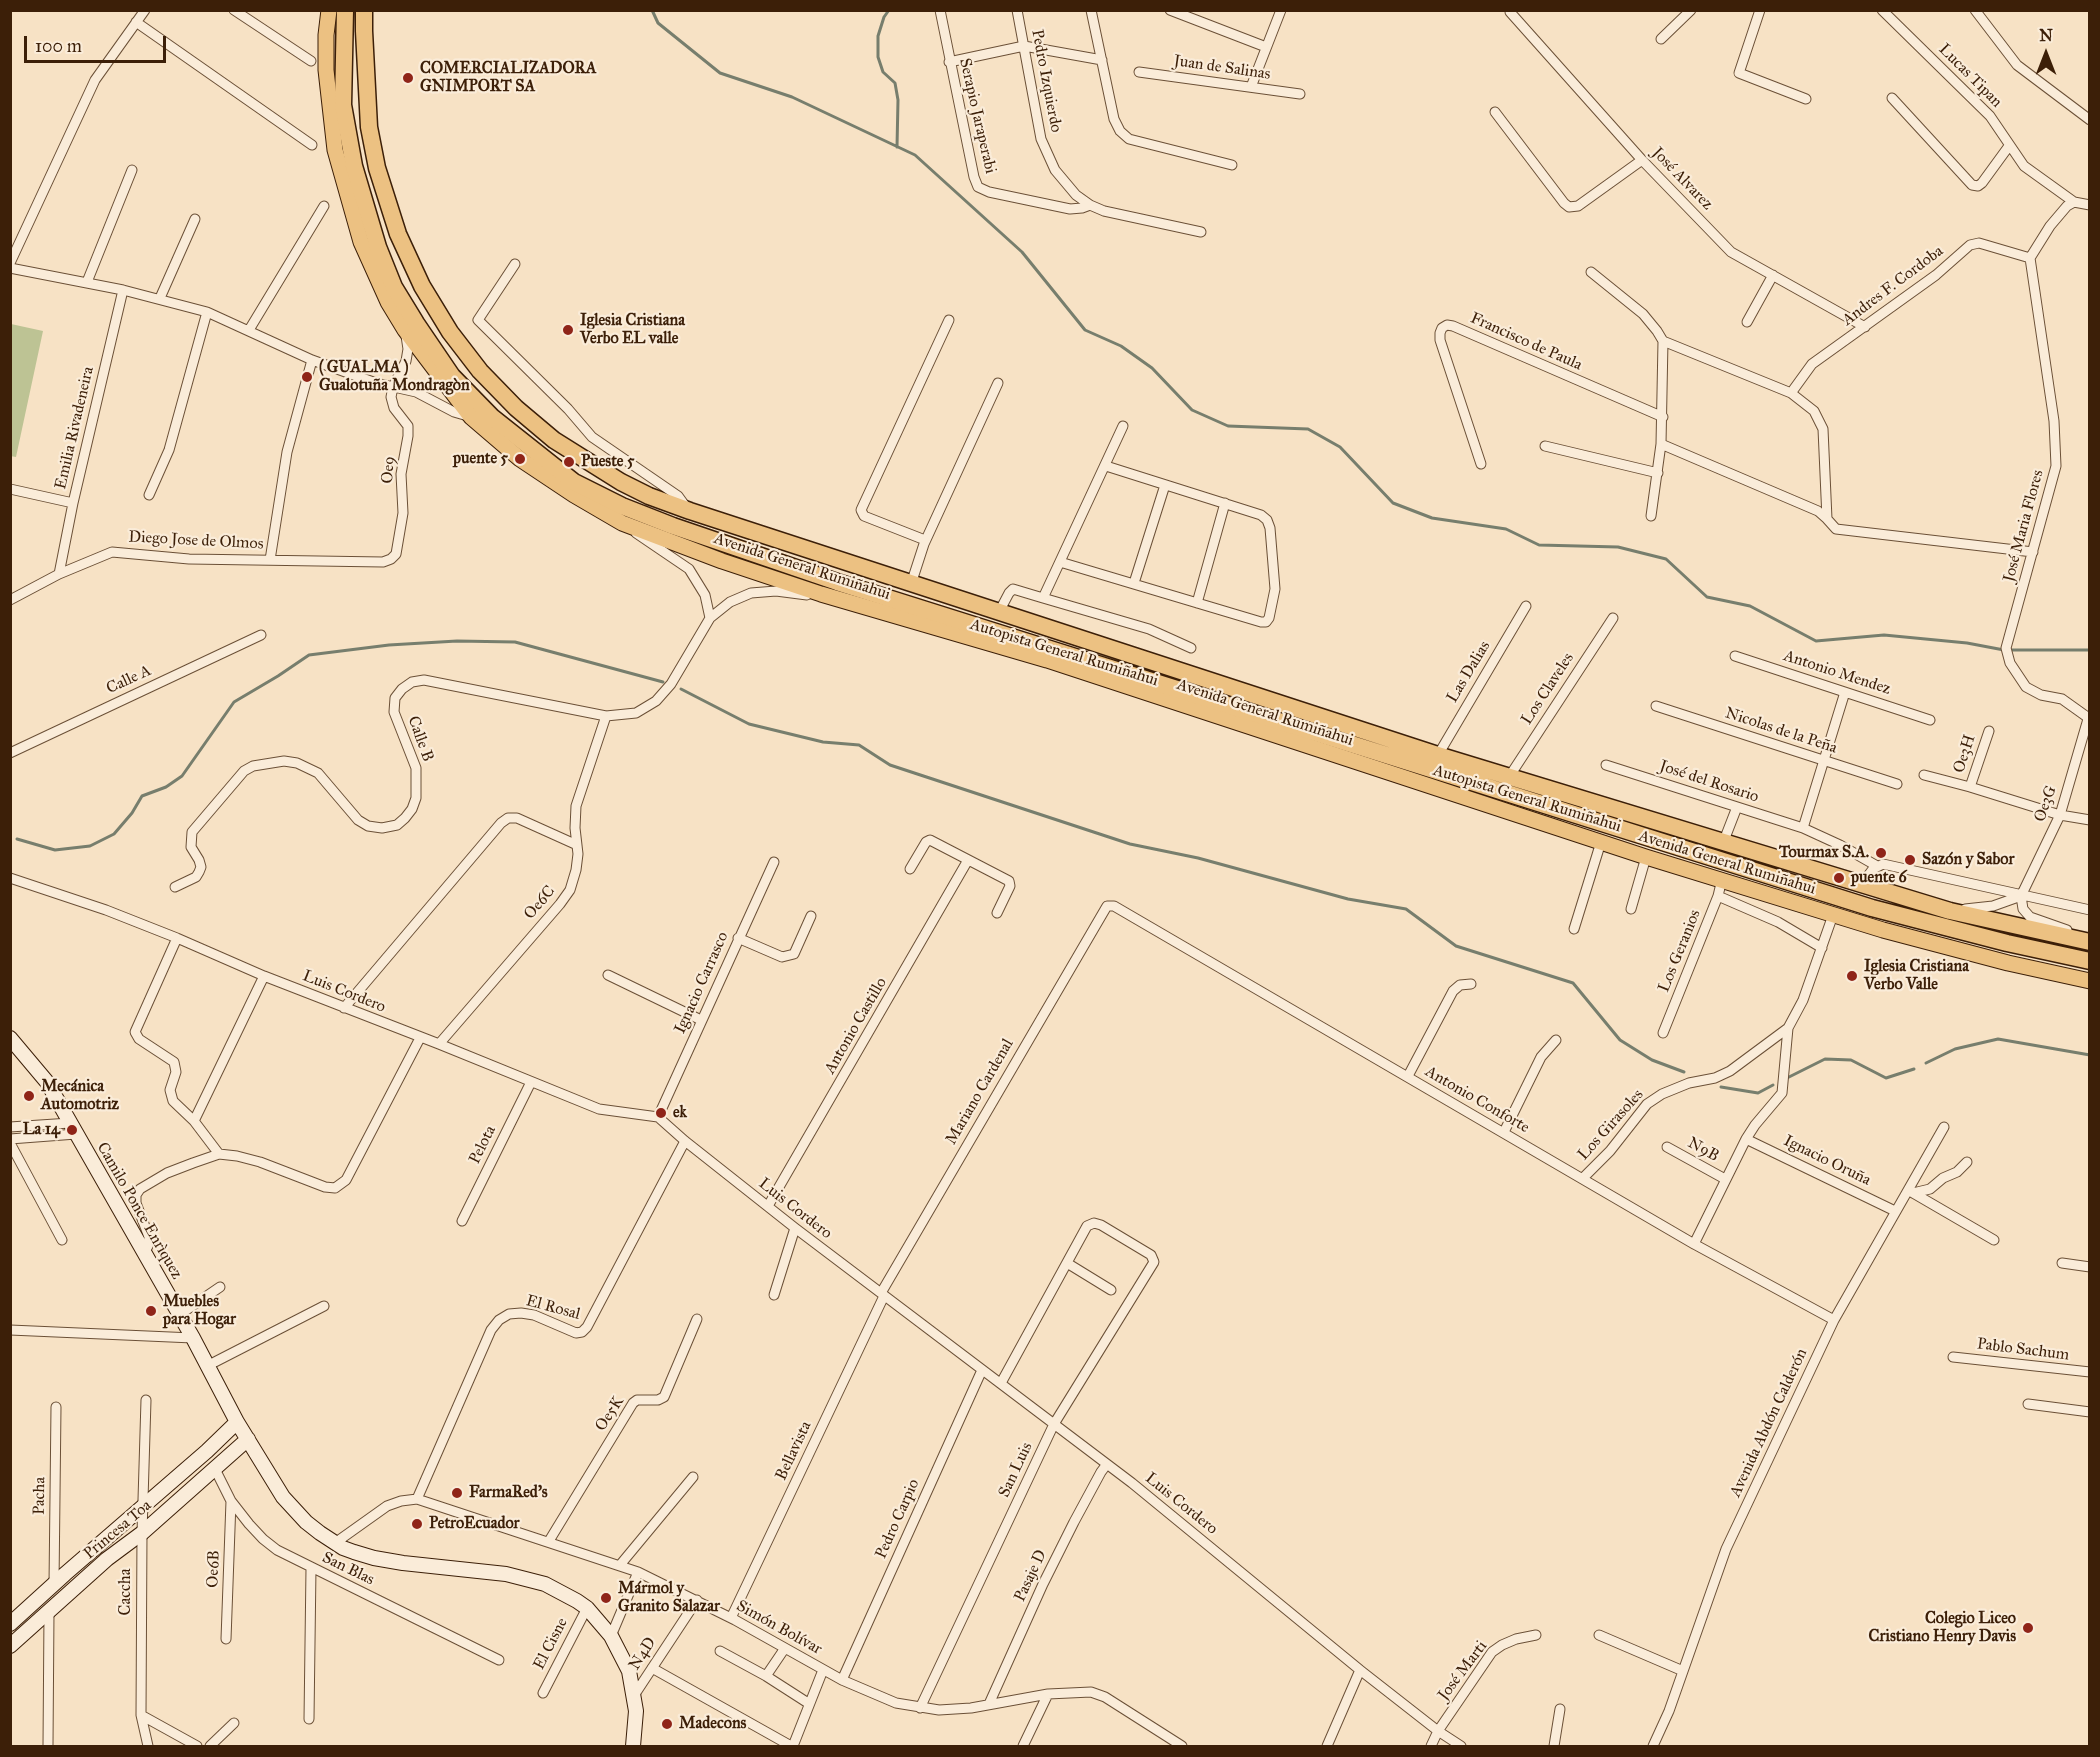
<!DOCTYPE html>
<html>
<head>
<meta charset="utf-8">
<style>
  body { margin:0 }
  #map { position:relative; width:2100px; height:1757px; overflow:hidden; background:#f7e2c5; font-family:"IM FELL Great Primer",serif }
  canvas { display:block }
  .frame { position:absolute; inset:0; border:12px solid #3c1f08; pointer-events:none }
  .north { position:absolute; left:2016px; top:24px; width:60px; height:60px; -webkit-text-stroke:4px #faecd9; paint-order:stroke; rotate:0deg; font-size:16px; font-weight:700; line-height:24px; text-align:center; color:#3c1f08 }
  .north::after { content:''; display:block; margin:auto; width:21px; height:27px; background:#3c1f08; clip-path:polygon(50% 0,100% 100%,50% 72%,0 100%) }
  .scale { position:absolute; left:24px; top:36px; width:142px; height:27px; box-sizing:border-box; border:3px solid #3c1f08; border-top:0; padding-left:8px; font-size:18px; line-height:21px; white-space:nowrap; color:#3c1f08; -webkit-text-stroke:4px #faecd9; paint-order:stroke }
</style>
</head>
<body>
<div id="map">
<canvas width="2100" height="1757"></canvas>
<div class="frame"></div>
<div class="north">N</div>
<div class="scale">100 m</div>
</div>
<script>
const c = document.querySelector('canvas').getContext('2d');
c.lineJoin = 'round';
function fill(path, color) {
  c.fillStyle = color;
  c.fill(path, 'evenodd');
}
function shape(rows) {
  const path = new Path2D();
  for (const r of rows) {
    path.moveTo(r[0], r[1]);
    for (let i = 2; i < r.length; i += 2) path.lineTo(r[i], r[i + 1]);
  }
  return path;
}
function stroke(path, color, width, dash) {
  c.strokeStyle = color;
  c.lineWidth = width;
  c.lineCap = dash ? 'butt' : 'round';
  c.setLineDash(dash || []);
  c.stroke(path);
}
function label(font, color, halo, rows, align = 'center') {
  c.font = font + ' "IM FELL Great Primer",serif';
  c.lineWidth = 4.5;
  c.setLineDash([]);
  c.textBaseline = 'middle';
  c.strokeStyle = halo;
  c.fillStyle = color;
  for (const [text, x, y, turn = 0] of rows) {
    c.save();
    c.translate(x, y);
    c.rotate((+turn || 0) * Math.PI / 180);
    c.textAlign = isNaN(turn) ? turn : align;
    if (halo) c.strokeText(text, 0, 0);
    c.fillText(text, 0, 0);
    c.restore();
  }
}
fill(shape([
  [11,324,43,331,16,457,10,456]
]), '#bdc394');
stroke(shape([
  [652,10,658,23,720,73,792,97,915,155,1022,252,1085,330,1121,346,1152,368,1192,410,1228,426,1308,429,1340,447,1393,503,1432,518,1506,529,1539,545,1618,547,1666,559,1707,597,1750,606,1816,641,1884,635,1967,643,2004,650,2090,650],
  [889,10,884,17,878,36,878,57,883,72,895,83,898,100,897,147],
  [681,689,749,724,823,742,859,745,890,765,1130,844,1198,858,1348,899,1406,909,1456,946,1573,983,1620,1040,1652,1060,1684,1072],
  [17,839,55,850,90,846,114,834,132,813,142,796,166,787,182,776,234,702,278,676,309,655,389,645,457,641,515,642,663,682],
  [1926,1063,1955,1049,1998,1039,2090,1055],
  [1787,1078,1825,1059,1851,1060,1886,1078,1914,1069],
  [1721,1087,1758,1093,1773,1085]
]), '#777e6d', 3);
const street = shape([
  [234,10,311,61],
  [940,10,974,177,978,187,989,192,1070,209,1082,208,1090,205],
  [1017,10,1041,139,1055,170,1076,195,1090,205,1104,211,1201,232],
  [1091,10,1114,119,1120,131,1129,139,1232,165],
  [1170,10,1266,47],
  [1760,10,1739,73,1806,99],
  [1882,10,1990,116,2024,166,2074,202,2090,205],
  [1975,10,2017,65,2090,120],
  [1510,12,1642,160,1731,252,1865,327],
  [136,22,312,145],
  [1661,39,1691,10],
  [949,62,1024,46,1102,60],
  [1139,72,1300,94],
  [1251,87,1281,10],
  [1892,98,1972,185,1978,186,1982,183,2009,146],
  [1495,112,1564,203,1569,207,1578,206,1642,160],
  [2074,202,2067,206,2050,226,2030,258,2054,421,2056,466,2006,648,2010,663,2026,687,2041,695,2062,699,2090,719],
  [10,263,95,80,145,10],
  [515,264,478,320,568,409,592,437,678,496,686,507],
  [10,268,123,290,207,312,312,360,376,383,416,392,454,412,471,417],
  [1591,272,1643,314,1657,331,1663,341,1791,393,1814,411,1823,429,1827,519,1836,529,2033,552],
  [87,282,132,170],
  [160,298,195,219],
  [1747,322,1773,275],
  [249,330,324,206],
  [1791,393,1812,364,1936,275,1970,245,1979,243,2030,258],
  [1661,444,1818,511,1827,519],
  [1545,446,1658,473],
  [1481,464,1440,340,1440,333,1442,328,1447,325,1453,326,1663,417],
  [10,489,73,503],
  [149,495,169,450,207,312],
  [1651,516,1661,444,1663,341],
  [636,533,689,569,705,595,710,618],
  [925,540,864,516,861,510,949,320],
  [270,560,287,452,312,360],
  [1060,562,1261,622,1266,622,1269,618,1275,589,1270,528,1267,520,1261,515,1106,466],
  [59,574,73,503,123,290],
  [1134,583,1165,485],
  [911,584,924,544,998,383],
  [1043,598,1149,629,1191,648],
  [10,600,59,574,112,552,189,559,383,562,391,559,396,554,403,513,401,474,408,436,408,426,394,408,391,397,393,387,406,361,408,349,406,336],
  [1197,603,1225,503],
  [999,612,1009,593,1013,589,1043,598,1123,426],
  [1735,656,1930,720],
  [1656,706,1897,784],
  [10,753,261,635],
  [1438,755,1526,606],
  [1606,765,1803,828,1840,845,1877,866],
  [1924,775,1970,787,2060,815,2090,820],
  [1509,777,1613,618],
  [1970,787,1989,731],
  [1803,828,1845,692],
  [1723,843,1737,807],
  [910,869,926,842,930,840,1009,881,1010,886,997,913],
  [10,878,106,910,177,938,264,976,439,1044,599,1109,658,1117,685,1141,795,1228,1132,1483,1360,1670,1438,1731,1461,1746],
  [1861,885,1873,869,1883,864,2090,910],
  [175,887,196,877,199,872,201,867,199,860,191,847,192,832,244,771,253,766,284,761,297,763,318,773,358,820,368,826,382,828,397,825,405,818,412,809,416,798,416,768,394,712,395,698,402,689,412,682,424,680,606,716,636,713,656,701,671,684,710,618,730,602,751,593,776,591,807,595],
  [1718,896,1778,922,1822,948],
  [1631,909,1646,857],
  [1965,909,1993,906,2021,896],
  [1574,929,1601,842],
  [2067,930,2030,917,2023,909,2021,896,2060,815,2088,719],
  [177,938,135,1032,139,1039,174,1062,176,1072,170,1090,173,1101,194,1121,219,1154],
  [738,938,782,957,794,954,811,916],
  [608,975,701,1020],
  [344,1008,501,823,508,818,517,818,577,845],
  [1663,1033,1718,896,1722,879],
  [439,1044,560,904,570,890,576,870,578,854,575,828,576,806,606,716],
  [1408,1076,1453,991,1460,985,1471,984],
  [658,1117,774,862],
  [194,1121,264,976],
  [10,1127,70,1123],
  [1504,1132,1541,1057,1556,1040],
  [10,1139,76,1134],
  [1746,1139,1895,1211],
  [10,1143,62,1240],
  [1667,1147,1725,1179],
  [1583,1178,1610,1151,1647,1104,1662,1094,1689,1083,1715,1078,1730,1071,1788,1028,1803,1000,1833,915],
  [1908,1190,1994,1240],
  [1913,1193,1930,1189,1943,1178,1957,1172,1967,1162],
  [768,1206,968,860],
  [462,1221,531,1082],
  [1694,1244,1746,1139,1755,1125,1782,1093,1788,1028],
  [144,1254,148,1246,149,1237,136,1203,136,1195,140,1189,167,1173,193,1163,219,1154,237,1156,260,1162,325,1187,335,1188,346,1180,420,1038],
  [1067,1263,1111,1290],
  [2062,1263,2090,1267],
  [881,1293,1107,906,1114,906,1694,1244,1834,1320],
  [774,1295,795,1228],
  [179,1315,220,1287],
  [10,1330,193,1338],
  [1953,1357,2090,1372],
  [207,1366,324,1306],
  [146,1400,142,1533,141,1715,148,1746],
  [2028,1404,2090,1412],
  [215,1469,231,1501,249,1524,263,1539,277,1550,499,1660],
  [417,1499,491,1330,499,1320,509,1314,521,1313,534,1315,576,1333,582,1332,587,1327,685,1141],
  [549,1541,633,1403,637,1400,658,1400,664,1397,697,1319],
  [335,1543,387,1506,401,1501,417,1499,638,1572,735,1620,842,1680,896,1703,939,1710,971,1708,1048,1694,1091,1692,1105,1697,1182,1746],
  [620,1565,693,1477],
  [54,1584,56,1407],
  [731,1618,884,1296],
  [1599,1635,1683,1671],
  [611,1636,638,1572],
  [226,1639,231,1501],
  [720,1651,766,1676,808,1703],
  [652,1668,791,1746],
  [766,1676,785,1648],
  [842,1680,982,1370],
  [543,1693,587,1608],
  [635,1694,697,1600],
  [989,1704,1043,1584,1074,1522,1101,1472,1107,1464],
  [920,1708,1054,1424,1154,1262,1151,1255,1101,1225,1094,1223,1087,1226,1001,1383],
  [141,1715,197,1746],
  [309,1719,311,1568],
  [48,1746,49,1612],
  [210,1746,234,1723],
  [793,1746,823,1670],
  [1023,1746,1048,1694],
  [1327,1746,1360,1670],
  [1431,1746,1438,1731,1492,1652,1502,1645,1516,1639,1536,1635],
  [1554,1746,1560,1709],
  [1653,1746,1669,1711,1726,1549,1834,1320,1944,1127]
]);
const secondary = shape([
  [10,1038,47,1082,193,1338,237,1422,283,1497,306,1522,320,1533,343,1548,354,1552,374,1558,403,1563,506,1574,545,1584,577,1601,587,1608,611,1636,629,1671,636,1711,633,1746],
  [10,1624,65,1574,207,1451,237,1422],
  [10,1646,107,1559,142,1533,248,1439]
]);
const primary = shape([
  [329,10,326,35,326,70,335,150,361,242,388,302,405,330,471,417,520,459,574,495,622,523,722,561,821,594,1047,660,1646,857,1883,930,2008,963,2090,981]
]);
const highway = shape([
  [345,10,343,105,354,166,378,247,394,287,416,323,452,376,492,417,574,482,622,506,673,526,837,582,1872,908,2007,943,2090,961],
  [364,10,364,31,369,127,377,168,398,234,422,286,450,332,480,371,516,408,554,440,621,482,649,496,690,511,1438,755,1950,911,2090,942]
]);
stroke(street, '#6b5037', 11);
stroke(secondary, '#3c1f08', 16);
stroke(primary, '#3c1f08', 17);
stroke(highway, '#3c1f08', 19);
stroke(street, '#faecd9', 9);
stroke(secondary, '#faecd9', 14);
stroke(primary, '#ecc182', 15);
stroke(highway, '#ecc182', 16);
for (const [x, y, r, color] of [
  [408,78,6,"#8f2418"],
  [568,330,6,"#8f2418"],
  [307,377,6,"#8f2418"],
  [520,459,6,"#8f2418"],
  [569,462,6,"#8f2418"],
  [1881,853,6,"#8f2418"],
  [1910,860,6,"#8f2418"],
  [1839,878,6,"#8f2418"],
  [1852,976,6,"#8f2418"],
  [29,1096,6,"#8f2418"],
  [661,1113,6,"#8f2418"],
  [72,1130,6,"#8f2418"],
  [151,1311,6,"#8f2418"],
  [457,1493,6,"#8f2418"],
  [417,1524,6,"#8f2418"],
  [606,1598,6,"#8f2418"],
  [2028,1628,6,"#8f2418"],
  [667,1724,6,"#8f2418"]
]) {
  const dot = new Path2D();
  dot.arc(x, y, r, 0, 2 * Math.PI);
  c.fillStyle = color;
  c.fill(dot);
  stroke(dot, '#faecd9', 2);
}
label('16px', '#3c1f08', '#faecd9', [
  ["Juan de Salinas",1222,68,8],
  ["Lucas Tipan",1970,76,45],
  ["Pedro Izquierdo",1046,81,79],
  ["Serapio Jaraperabi",977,116,77],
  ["José Alvarez",1682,179,46],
  ["Andres F. Cordoba",1893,286,-37],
  ["Francisco de Paula",1526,342,24],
  ["Emilia Rivadeneira",75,428,-77],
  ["Oe9",389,470,-85],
  ["José Maria Flores",2024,526,-75],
  ["Diego Jose de Olmos",196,541,3],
  ["Avenida General Rumiñahui",802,567,18],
  ["Autopista General Rumiñahui",1064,653,17],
  ["Las Dalias",1469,672,-59],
  ["Antonio Mendez",1837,673,18],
  ["Calle A",129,680,-25],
  ["Los Claveles",1548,689,-57],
  ["Avenida General Rumiñahui",1265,713,18],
  ["Nicolas de la Peña",1781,731,18],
  ["Calle B",420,739,70],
  ["Oe3H",1965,754,-72],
  ["José del Rosario",1709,782,18],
  ["Autopista General Rumiñahui",1527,799,17],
  ["Oe3G",2046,804,-70],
  ["Avenida General Rumiñahui",1727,863,17],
  ["Oe6C",540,903,-50],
  ["Los Geranios",1680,951,-68],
  ["Ignacio Carrasco",702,983,-66],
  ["Luis Cordero",344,992,22],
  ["Antonio Castillo",856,1026,-60],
  ["Mariano Cardenal",980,1092,-60],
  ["Antonio Conforte",1477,1100,30],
  ["Los Girasoles",1611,1125,-48],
  ["Pelota",483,1145,-64],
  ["N9B",1703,1150,29],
  ["Ignacio Oruña",1827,1161,26],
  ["Luis Cordero",795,1209,38],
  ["Camilo Ponce Enrìquez",139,1211,60],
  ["El Rosal",553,1308,15],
  ["Pablo Sachum",2023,1350,7],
  ["Oe5K",610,1414,-57],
  ["Avenida Abdón Calderón",1769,1423,-65],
  ["Bellavista",794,1451,-65],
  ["San Luis",1016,1470,-65],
  ["Pacha",40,1496,-89],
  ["Luis Cordero",1181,1504,39],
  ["Pedro Carpio",898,1519,-66],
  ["Princesa Toa",118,1530,-40],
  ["Oe6B",214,1569,-88],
  ["San Blas",348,1569,26],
  ["Pasaje D",1031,1576,-65],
  ["Caccha",126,1592,-90],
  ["Simón Bolívar",779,1628,29],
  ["El Cisne",551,1644,-63],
  ["N4D",643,1654,-57],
  ["José Marti",1463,1671,-53]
]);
label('bold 16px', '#3c1f08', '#faecd9', [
  ["COMERCIALIZADORA",420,69],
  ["GNIMPORT SA",420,87],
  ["Iglesia Cristiana",580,321],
  ["Verbo EL valle",580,339],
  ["( GUALMA )",319,368],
  ["Gualotuña Mondragòn",319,386],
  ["puente 5",508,459,"right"],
  ["Pueste 5",581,462],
  ["Tourmax S.A.",1869,853,"right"],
  ["Sazón y Sabor",1922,860],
  ["puente 6",1851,878],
  ["Iglesia Cristiana",1864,967],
  ["Verbo Valle",1864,985],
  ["Mecánica",41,1087],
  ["Automotriz",41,1105],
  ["ek",673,1113],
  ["La 14",60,1130,"right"],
  ["Muebles",163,1302],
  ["para Hogar",163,1320],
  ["FarmaRed's",469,1493],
  ["PetroEcuador",429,1524],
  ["Mármol y",618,1589],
  ["Granito Salazar",618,1607],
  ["Colegio Liceo",2016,1619,"right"],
  ["Cristiano Henry Davis",2016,1637,"right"],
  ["Madecons",679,1724]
], 'left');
</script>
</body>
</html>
